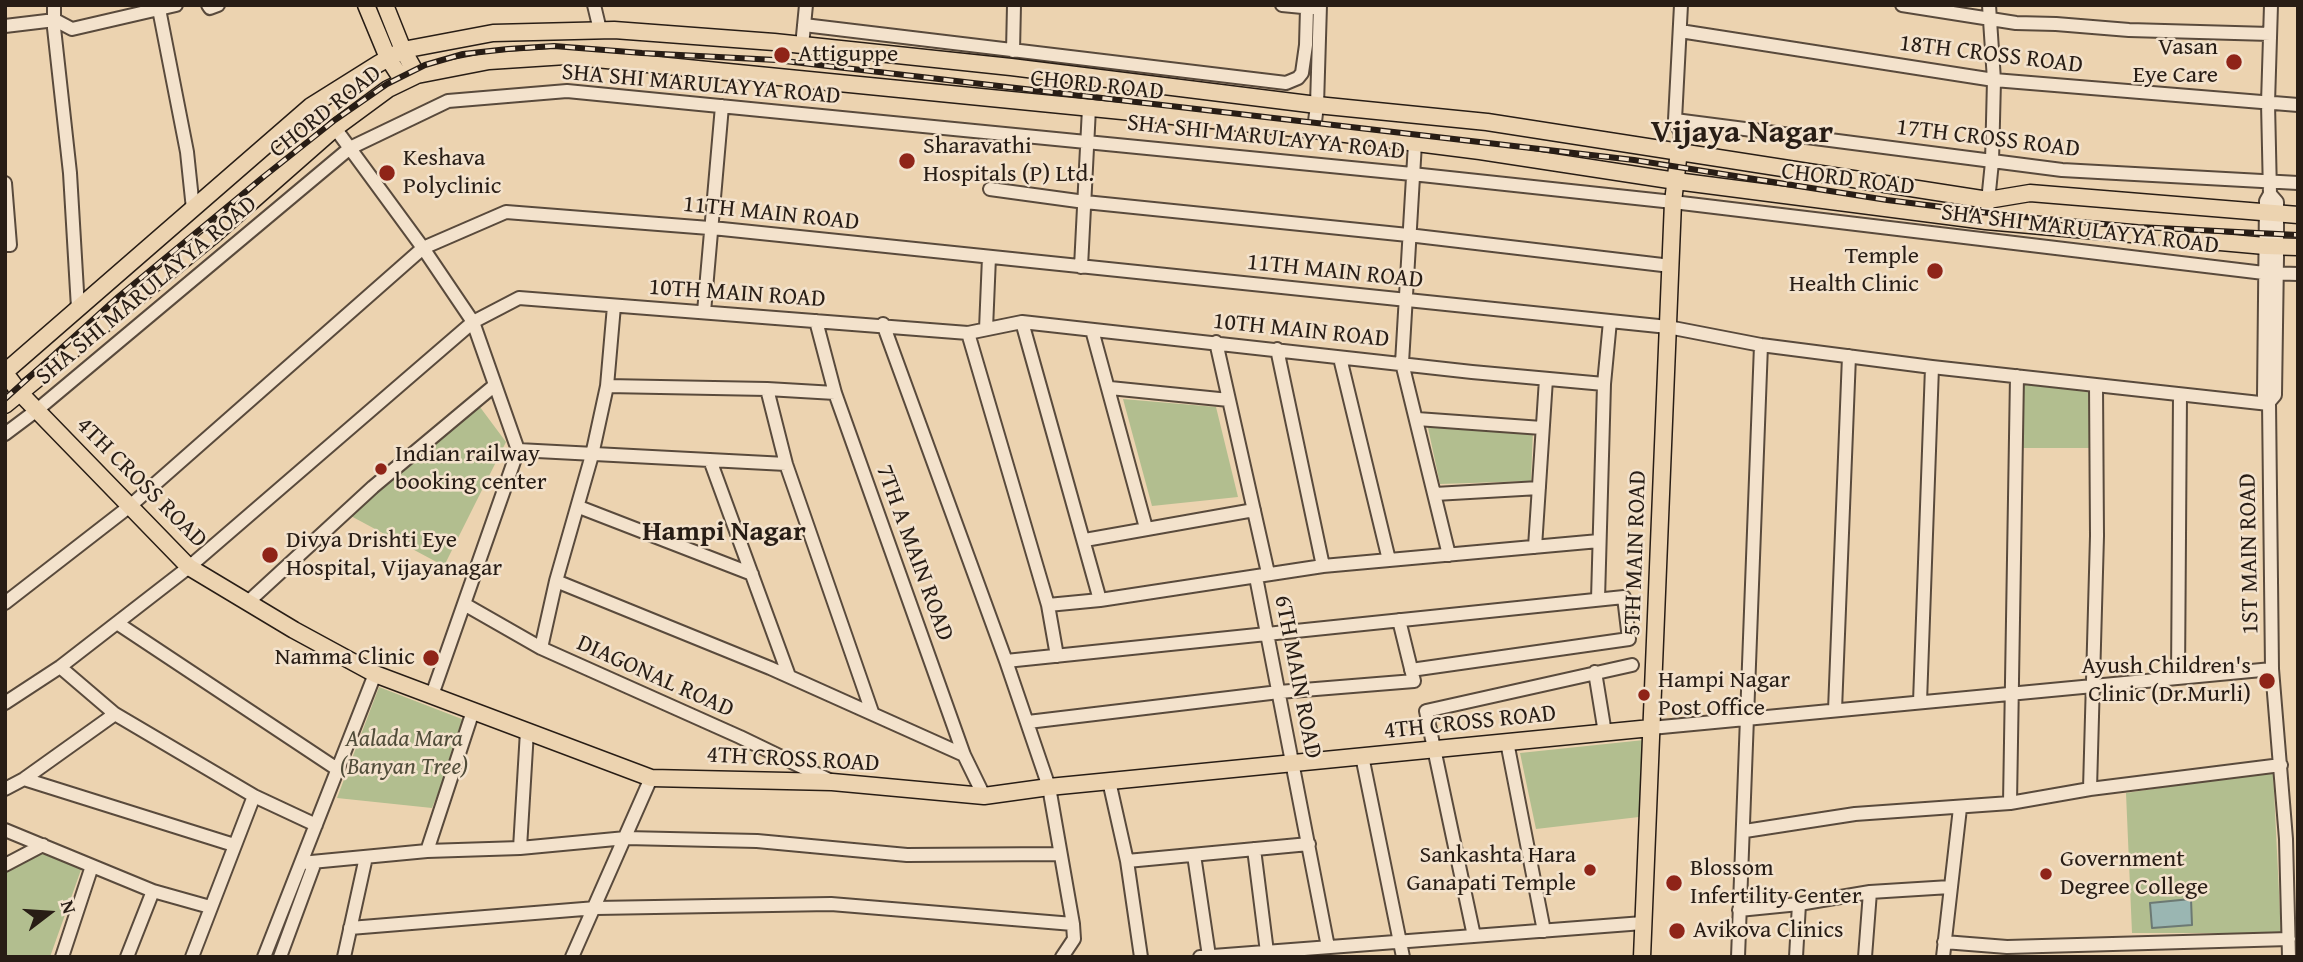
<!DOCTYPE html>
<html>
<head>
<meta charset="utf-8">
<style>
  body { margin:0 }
  #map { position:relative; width:2303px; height:962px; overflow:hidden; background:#ecd3b0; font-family:"Gentium Book Plus",serif }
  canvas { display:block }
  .frame { position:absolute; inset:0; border:7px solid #281d15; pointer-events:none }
  .north { position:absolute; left:14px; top:878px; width:70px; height:70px; -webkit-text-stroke:5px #f3e2cc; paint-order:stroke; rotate:73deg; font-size:19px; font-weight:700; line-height:28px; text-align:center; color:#281d15 }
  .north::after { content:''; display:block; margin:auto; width:24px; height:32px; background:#281d15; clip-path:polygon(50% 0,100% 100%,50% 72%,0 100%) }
</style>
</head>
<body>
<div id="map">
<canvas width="2303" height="962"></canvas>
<div class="frame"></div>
<div class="north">N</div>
</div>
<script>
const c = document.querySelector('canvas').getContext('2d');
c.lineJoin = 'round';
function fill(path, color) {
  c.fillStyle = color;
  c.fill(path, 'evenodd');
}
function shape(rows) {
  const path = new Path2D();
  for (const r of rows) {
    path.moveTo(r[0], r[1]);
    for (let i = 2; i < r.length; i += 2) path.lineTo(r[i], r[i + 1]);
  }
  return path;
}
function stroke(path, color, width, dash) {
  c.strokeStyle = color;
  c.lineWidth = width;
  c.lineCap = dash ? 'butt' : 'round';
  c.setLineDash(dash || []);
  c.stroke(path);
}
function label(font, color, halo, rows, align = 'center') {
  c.font = font + ' "Gentium Book Plus",serif';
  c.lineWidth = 5;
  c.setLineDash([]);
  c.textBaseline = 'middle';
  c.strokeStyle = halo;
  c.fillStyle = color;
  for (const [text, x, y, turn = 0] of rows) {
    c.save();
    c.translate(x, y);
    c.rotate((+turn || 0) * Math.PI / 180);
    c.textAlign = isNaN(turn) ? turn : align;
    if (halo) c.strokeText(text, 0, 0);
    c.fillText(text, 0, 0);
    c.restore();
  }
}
fill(shape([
  [2019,383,2090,392,2090,448,2018,448],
  [1123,399,1216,407,1238,497,1152,506],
  [477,403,506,442,444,566,349,515],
  [1427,423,1533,430,1531,481,1440,484],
  [379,687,467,721,432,808,337,798],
  [1644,740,1639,817,1536,829,1520,753],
  [2273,771,2281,933,2132,933,2126,793],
  [46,848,82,867,50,957,5,957,5,868]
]), '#b2be8f');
const water = shape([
  [2191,899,2192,925,2152,928,2150,903,2191,899]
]);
fill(water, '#9ab6b2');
stroke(water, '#6c7973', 2);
const minor = shape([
  [54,5,54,28,70,173,78,308],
  [208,5,210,8,218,5],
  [594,5,600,30],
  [1282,5,1313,8],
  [1902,5,2016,23,2056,24,2129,30,2270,34],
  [2271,5,2268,103,2270,194,2266,201,2264,396,2269,402,2272,669,2286,839,2289,957],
  [159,9,187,152,193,209],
  [804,25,1286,83,1298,78,1302,73,1306,45,1307,8],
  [5,26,55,20,72,29,176,5],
  [1680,31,1994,80,2298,105],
  [802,46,806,5],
  [1013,51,1014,5],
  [1675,120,2062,170,2298,183],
  [335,128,423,248,473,322,518,450,432,695],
  [1314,130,1317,105,1320,5],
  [1415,143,1402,363,1449,555],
  [1679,151,1681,134,1675,120,1681,5],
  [5,183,10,245,5,245],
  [990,189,1085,202,1408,235,1671,266],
  [1986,221,1992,162,1994,80,1989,5],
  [1081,267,1089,108],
  [704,312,722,106],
  [816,321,835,393,964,755,984,796],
  [1022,322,1100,600],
  [883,324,1006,661,1049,787,1073,924,1074,939,1062,957],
  [986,329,989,257],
  [1092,330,1146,528],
  [968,333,1048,605,1057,656],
  [1216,342,1268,573],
  [1277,349,1323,566],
  [1340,358,1389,560],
  [607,386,767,389,835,393],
  [1110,388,1229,400],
  [767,389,786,464,872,712],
  [2269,402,2275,395,2277,258,2277,202,2270,194],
  [1417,419,1542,428],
  [5,434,37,410,350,148,448,101,567,91,1412,174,1673,202,2264,273,2298,274],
  [518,450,786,464],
  [710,460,789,676],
  [1435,494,1539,488],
  [579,507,752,574],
  [1085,540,1254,510],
  [1535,547,1546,379],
  [1256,577,1328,947],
  [556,581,770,668,964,755],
  [1598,599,1604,384,1610,321],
  [248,602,373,487,495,385],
  [5,603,130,506,423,248,506,212,722,229,1610,321,1668,327,1761,345,1932,367,2269,404],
  [464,604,541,648,740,737,829,780],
  [1048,605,1100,600,1323,566,1599,541],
  [117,623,337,769],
  [541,648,556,581,592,455,607,386,614,306],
  [1006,661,1624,597,1629,639,1411,670],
  [60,667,115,714,254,796,316,825],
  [1595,672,1605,733],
  [2178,677,2180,395],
  [1920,702,1932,367],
  [5,703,60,667,189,567,473,322,519,298,968,333,1022,322,1472,372,1604,384],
  [1835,710,1849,356],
  [1028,722,1279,692,1414,681,1399,620],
  [1651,728,2272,669],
  [1507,742,1544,931],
  [1362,756,1403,957],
  [24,779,234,845],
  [1109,781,1127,861,1141,957],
  [5,789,24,779,115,714],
  [2090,789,2097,536,2096,385],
  [2010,803,2017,376],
  [5,830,153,891,210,907],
  [1745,831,1855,814,2010,803,2090,789,2281,765],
  [520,848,527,731],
  [1254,849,1267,952],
  [427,851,473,711],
  [1194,855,1209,956],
  [1127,861,1309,844],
  [301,863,427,851,520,848,626,838,757,841,907,855,1060,854],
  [5,865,43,845],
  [1739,910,1799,904,1870,892,1950,887],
  [350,928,596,908,831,904,1073,924],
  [1474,936,1426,711,1632,665],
  [1944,942,2007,947,2289,939],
  [62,957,92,866],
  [127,957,153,891],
  [192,957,254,796],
  [264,957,375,674],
  [280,957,315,862],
  [344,957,366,857],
  [572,957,651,778],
  [1200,957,1643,923],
  [1738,957,1761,345],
  [1796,957,1799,904],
  [1865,957,1870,892],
  [1943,957,1960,808]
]);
const major = shape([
  [366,5,388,58,403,81],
  [385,5,403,50,417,75],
  [5,372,311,106,378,64,403,50,493,33,614,30,774,42,1011,67,1317,105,1487,122,1988,200,2030,193,2298,215],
  [5,373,21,394,189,567,294,630,375,674,651,778,832,782,984,796,1049,787,1651,728],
  [5,405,211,237,335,128,388,89,417,75,489,61,566,56,1314,130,1480,151,1676,181,1986,221,2265,246,2298,247],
  [1642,957,1673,202,1679,151]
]);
stroke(minor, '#594a3c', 16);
stroke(major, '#281d15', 19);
stroke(minor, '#f3e2cc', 12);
stroke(major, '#ecd3b0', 16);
const rail = shape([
  [5,399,118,297,262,178,335,120,387,84,425,65,463,54,508,49,554,46,642,53,776,60,1634,160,1887,200,2013,216,2138,227,2298,235]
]);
stroke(rail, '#281d15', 6);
stroke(rail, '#f3e2cc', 3.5, [10]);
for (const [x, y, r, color] of [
  [782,55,9,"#8f2418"],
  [2234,62,9,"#8f2418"],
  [907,161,9,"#8f2418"],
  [387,173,9,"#8f2418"],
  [1935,271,9,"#8f2418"],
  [381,469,7,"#8f2418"],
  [270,555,9,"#8f2418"],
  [431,658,9,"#8f2418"],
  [2267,681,9,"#8f2418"],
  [1644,695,7,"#8f2418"],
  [1590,870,7,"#8f2418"],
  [2046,874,7,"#8f2418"],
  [1674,883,9,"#8f2418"],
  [1677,931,9,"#8f2418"]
]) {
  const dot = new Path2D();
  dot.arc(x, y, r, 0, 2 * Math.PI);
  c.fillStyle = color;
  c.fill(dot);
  stroke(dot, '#f3e2cc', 2.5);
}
label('24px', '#281d15', '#f3e2cc', [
  ["Vasan",2218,48,"right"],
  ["Eye Care",2218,76,"right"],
  ["Attiguppe",798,55],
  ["Sharavathi",923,147],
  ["Hospitals (P) Ltd.",923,175],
  ["Keshava",403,159],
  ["Polyclinic",403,187],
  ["Temple",1919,257,"right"],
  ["Health Clinic",1919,285,"right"],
  ["Indian railway",395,455],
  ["booking center",395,483],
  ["Divya Drishti Eye",286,541],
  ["Hospital, Vijayanagar",286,569],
  ["Namma Clinic",415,658,"right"],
  ["Ayush Children's",2251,667,"right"],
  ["Clinic (Dr.Murli)",2251,695,"right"],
  ["Hampi Nagar",1658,681],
  ["Post Office",1658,709],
  ["Sankashta Hara",1576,856,"right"],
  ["Ganapati Temple",1576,884,"right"],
  ["Government",2060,860],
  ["Degree College",2060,888],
  ["Blossom",1690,869],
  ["Infertility Center",1690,897],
  ["Avikova Clinics",1693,931]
], 'left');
label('24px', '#281d15', '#f3e2cc', [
  ["18TH CROSS ROAD",1991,55,7],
  ["SHA SHI MARULAYYA ROAD",701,85,5],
  ["CHORD ROAD",1097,86,6],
  ["CHORD ROAD",326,112,-38],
  ["SHA SHI MARULAYYA ROAD",1266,138,6],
  ["17TH CROSS ROAD",1988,139,7],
  ["CHORD ROAD",1848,180,7],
  ["11TH MAIN ROAD",771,214,6],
  ["SHA SHI MARULAYYA ROAD",2080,230,7],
  ["11TH MAIN ROAD",1335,272,6],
  ["SHA SHI MARULAYYA ROAD",147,291,-40],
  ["10TH MAIN ROAD",737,294,4],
  ["10TH MAIN ROAD",1301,331,6],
  ["4TH CROSS ROAD",141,483,45],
  ["7TH A MAIN ROAD",914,553,70],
  ["5TH MAIN ROAD",1636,553,-88],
  ["1ST MAIN ROAD",2250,554,-91],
  ["DIAGONAL ROAD",655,677,24],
  ["6TH MAIN ROAD",1297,677,79],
  ["4TH CROSS ROAD",1470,723,-6],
  ["4TH CROSS ROAD",793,760,3]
]);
label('italic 24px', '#514d3a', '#f3e2cc', [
  ["Aalada Mara",404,740],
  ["(Banyan Tree)",404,768]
]);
label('bold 28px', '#281d15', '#f3e2cc', [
  ["Hampi Nagar",724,533]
]);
label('bold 32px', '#281d15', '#f3e2cc', [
  ["Vijaya Nagar",1742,134]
]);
</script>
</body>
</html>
